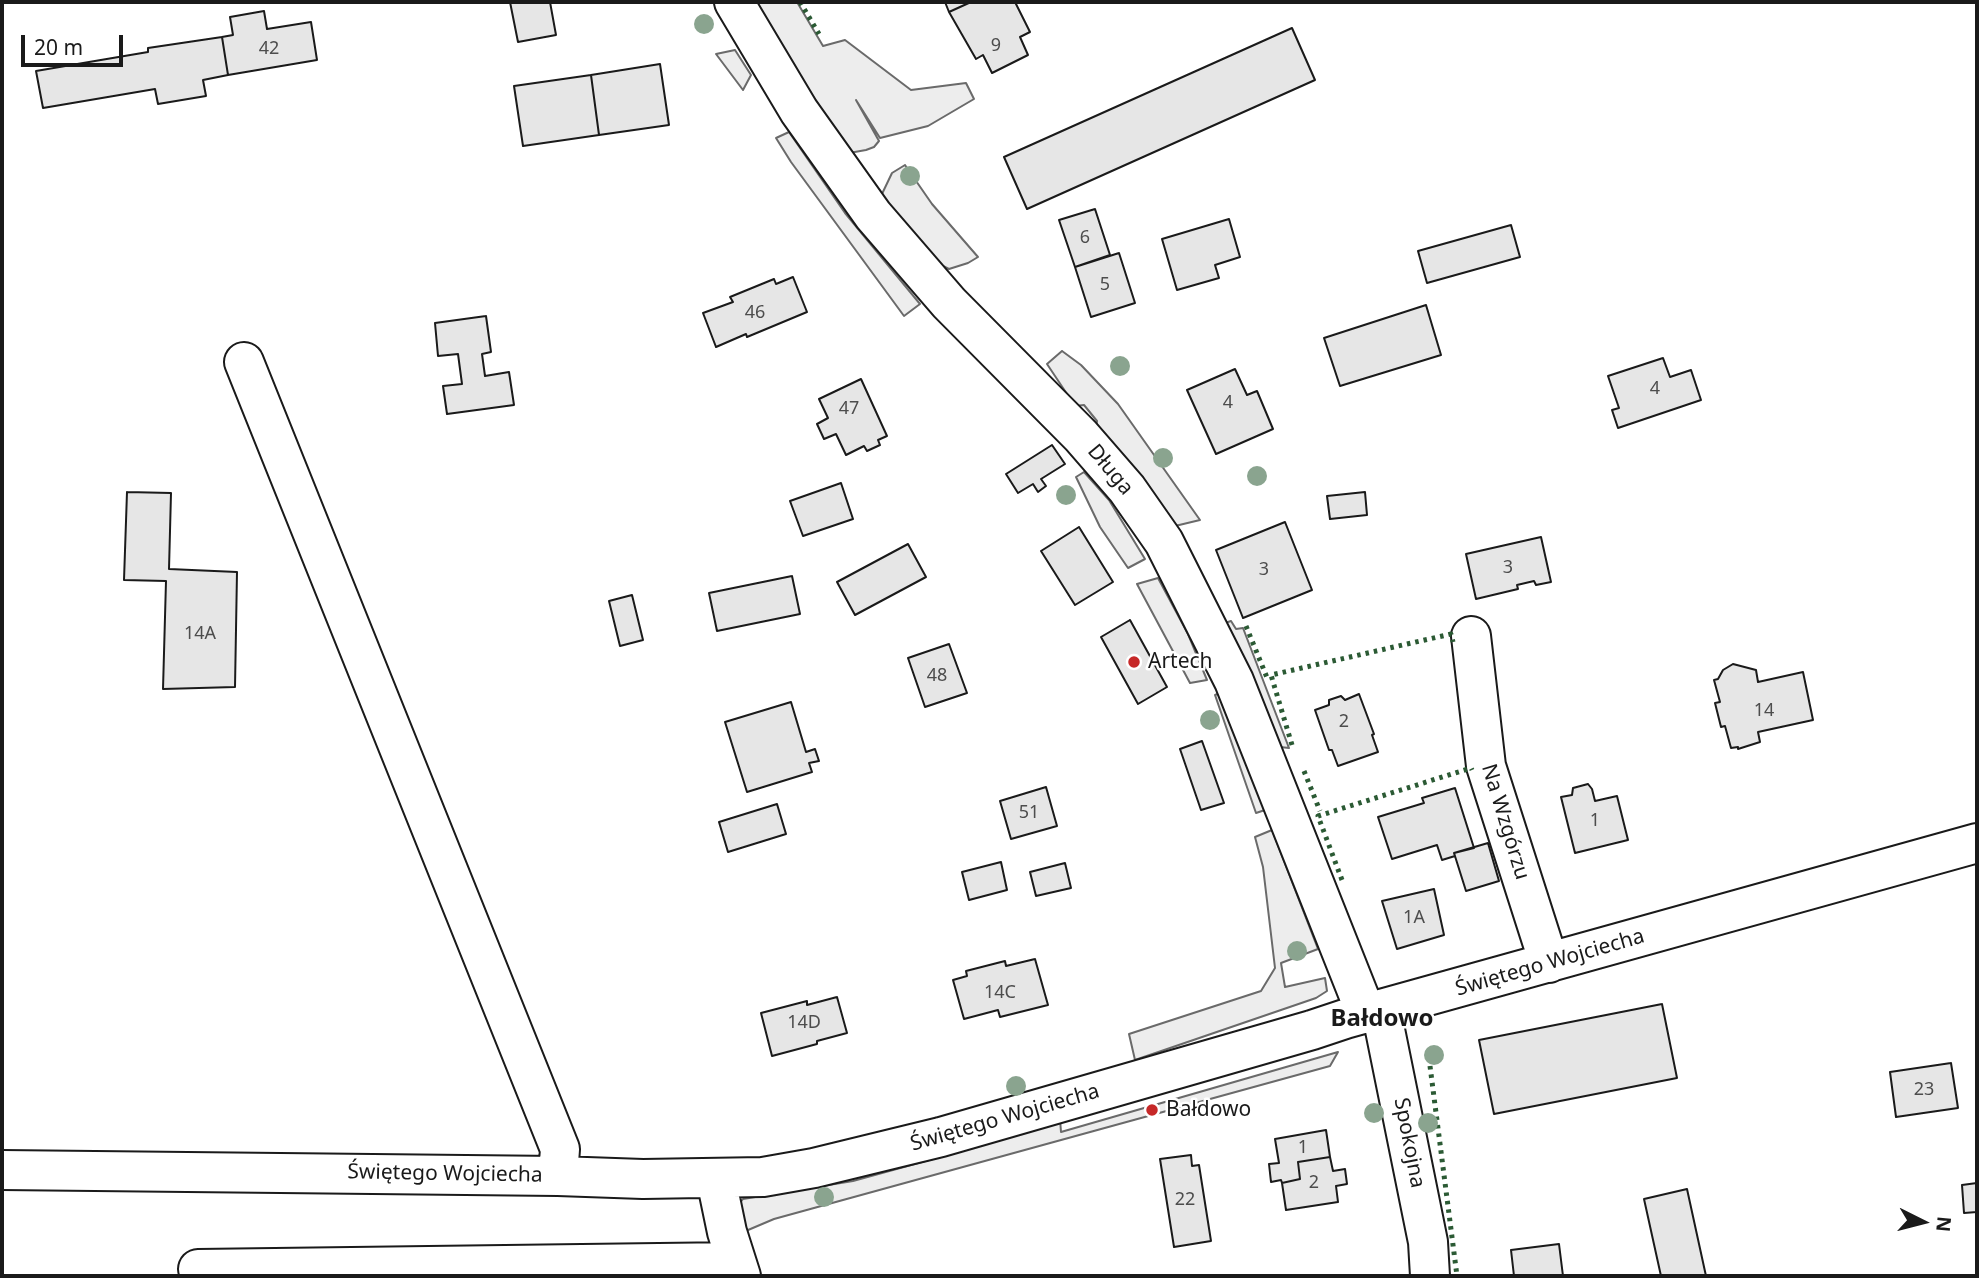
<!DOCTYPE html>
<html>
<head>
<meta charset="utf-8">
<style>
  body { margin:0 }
  #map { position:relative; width:1979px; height:1278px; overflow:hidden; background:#fff; font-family:"Noto Sans",sans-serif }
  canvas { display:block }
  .frame { position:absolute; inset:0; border:4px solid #1a1a1a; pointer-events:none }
  .north { position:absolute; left:1888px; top:1187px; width:70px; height:70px; -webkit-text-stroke:5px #fff; paint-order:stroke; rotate:96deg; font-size:19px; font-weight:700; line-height:28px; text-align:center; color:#1a1a1a }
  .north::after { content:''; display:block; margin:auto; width:24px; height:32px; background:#1a1a1a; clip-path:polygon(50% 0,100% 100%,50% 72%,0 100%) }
  .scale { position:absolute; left:21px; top:35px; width:102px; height:32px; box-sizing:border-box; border:4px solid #1a1a1a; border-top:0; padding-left:9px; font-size:21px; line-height:24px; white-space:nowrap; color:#1a1a1a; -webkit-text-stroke:5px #fff; paint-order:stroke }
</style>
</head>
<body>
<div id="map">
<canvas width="1979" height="1278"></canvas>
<div class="frame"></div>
<div class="north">N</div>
<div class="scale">20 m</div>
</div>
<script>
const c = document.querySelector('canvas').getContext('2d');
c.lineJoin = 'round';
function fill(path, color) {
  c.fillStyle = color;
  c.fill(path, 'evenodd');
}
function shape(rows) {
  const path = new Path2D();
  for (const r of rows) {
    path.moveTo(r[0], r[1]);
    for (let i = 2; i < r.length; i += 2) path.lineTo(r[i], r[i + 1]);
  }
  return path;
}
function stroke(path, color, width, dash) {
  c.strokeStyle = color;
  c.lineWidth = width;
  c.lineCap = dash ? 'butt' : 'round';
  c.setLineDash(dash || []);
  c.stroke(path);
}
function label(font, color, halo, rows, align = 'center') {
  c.font = font + ' "Noto Sans",sans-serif';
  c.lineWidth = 5;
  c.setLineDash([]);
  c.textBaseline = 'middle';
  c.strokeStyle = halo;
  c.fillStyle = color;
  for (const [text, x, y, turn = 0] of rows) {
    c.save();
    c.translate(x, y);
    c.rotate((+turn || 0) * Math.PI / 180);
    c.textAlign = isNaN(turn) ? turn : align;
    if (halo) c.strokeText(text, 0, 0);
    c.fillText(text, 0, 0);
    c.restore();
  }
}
const built = shape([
  [753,2,797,2,823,46,845,40,911,90,966,83,974,99,928,126,880,138,856,100,879,141,874,147,866,150,849,153,753,2],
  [735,50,751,75,743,90,716,54,735,50],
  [789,132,845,213,920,304,904,316,791,162,776,138,789,132],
  [905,165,932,204,978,257,968,263,949,269,937,263,881,196,892,173,905,165],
  [1062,351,1081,365,1118,404,1200,520,1175,526,1096,428,1097,421,1084,405,1075,406,1047,364,1062,351],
  [1084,472,1109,500,1145,559,1128,568,1100,527,1076,477,1084,472],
  [1158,578,1188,634,1207,680,1190,683,1137,584,1158,578],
  [1231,621,1236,629,1243,628,1289,748,1280,747,1225,623,1231,621],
  [1220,693,1265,810,1256,813,1215,695,1220,693],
  [1272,830,1318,949,1281,963,1285,987,1325,978,1327,991,1316,998,1135,1060,1129,1034,1261,991,1275,968,1263,867,1255,837,1272,830],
  [1338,1052,1330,1066,774,1219,741,1233,735,1209,743,1199,853,1181,962,1151,1060,1119,1061,1132,1338,1052]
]);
fill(built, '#ededed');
stroke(built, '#6a6a6a', 2);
const building = shape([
  [510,2,550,2,556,35,518,42,510,2],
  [945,2,971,2,949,12,945,2],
  [971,2,1015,2,1030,32,1020,37,1028,55,992,73,983,55,976,59,949,12,971,2],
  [264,11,267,29,311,22,317,60,228,75,222,37,233,35,230,17,264,11],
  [1292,28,1315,80,1027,209,1004,157,1292,28],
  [222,37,228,75,203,80,206,96,158,104,155,89,43,108,36,71,148,52,148,48,222,37],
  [660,64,669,125,599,135,591,75,660,64],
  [591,75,599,135,523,146,514,86,591,75],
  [1095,209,1110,255,1075,267,1059,220,1095,209],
  [1229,219,1240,257,1215,265,1219,278,1177,290,1162,239,1229,219],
  [1511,225,1520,257,1427,283,1418,251,1511,225],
  [1119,253,1135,303,1091,317,1075,267,1119,253],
  [793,277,807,312,747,337,746,334,716,347,703,313,733,302,730,297,774,279,776,284,793,277],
  [1426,305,1441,355,1340,386,1324,338,1426,305],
  [486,316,491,352,482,354,485,376,509,372,514,405,447,414,443,386,462,384,458,354,438,356,435,323,486,316],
  [1663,358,1670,377,1691,370,1701,400,1618,428,1612,410,1619,408,1608,376,1663,358],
  [1235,369,1247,395,1257,391,1273,429,1216,454,1187,390,1235,369],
  [861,379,887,436,878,440,880,445,867,451,864,446,846,455,836,434,824,439,817,424,828,418,819,399,861,379],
  [1052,445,1065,464,1041,479,1046,486,1038,492,1033,484,1018,493,1006,474,1052,445],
  [841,483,853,519,803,536,790,501,841,483],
  [127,492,171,493,169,569,237,572,235,687,163,689,166,581,124,580,127,492],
  [1365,492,1367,515,1330,519,1327,496,1365,492],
  [1285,522,1312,590,1243,618,1216,550,1285,522],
  [1079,527,1113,582,1075,605,1041,551,1079,527],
  [1541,537,1551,582,1536,585,1534,581,1517,585,1518,589,1476,599,1466,554,1541,537],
  [908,544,926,577,855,615,837,582,908,544],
  [792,576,800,614,717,631,709,593,792,576],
  [632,595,643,640,620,646,609,601,632,595],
  [1130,620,1167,687,1138,704,1101,637,1130,620],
  [949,644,967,693,925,707,908,658,949,644],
  [1733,664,1756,670,1758,682,1803,672,1813,720,1758,732,1760,742,1738,749,1738,747,1731,748,1725,726,1721,727,1715,703,1720,702,1714,680,1718,679,1723,670,1733,664],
  [1359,694,1374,734,1372,735,1378,752,1338,766,1332,750,1329,750,1315,710,1329,705,1329,700,1341,696,1345,700,1359,694],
  [791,702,806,752,815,749,819,761,809,763,812,772,747,792,725,722,791,702],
  [1202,741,1224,803,1201,810,1180,749,1202,741],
  [1588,784,1592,789,1595,801,1617,796,1628,840,1575,853,1561,797,1572,795,1573,788,1588,784],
  [1046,787,1057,826,1011,839,1000,801,1046,787],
  [1455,788,1474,848,1454,853,1455,856,1442,860,1437,845,1392,859,1378,817,1424,803,1422,798,1455,788],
  [777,804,786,834,728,852,719,822,777,804],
  [1488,843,1499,881,1466,891,1454,853,1488,843],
  [1001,862,1007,890,969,900,962,872,1001,862],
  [1065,863,1071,888,1036,896,1030,872,1065,863],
  [1434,889,1444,935,1397,949,1382,901,1434,889],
  [1035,959,1048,1005,1000,1017,998,1010,964,1019,953,980,967,976,966,971,1005,961,1006,966,1035,959],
  [837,997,847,1033,817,1041,817,1044,772,1056,761,1013,807,1001,807,1005,837,997],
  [1662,1004,1677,1078,1494,1114,1479,1040,1662,1004],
  [1951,1063,1958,1108,1896,1117,1890,1072,1951,1063],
  [1326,1130,1330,1157,1298,1162,1300,1179,1282,1183,1281,1180,1271,1182,1269,1164,1279,1163,1275,1139,1326,1130],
  [1191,1155,1192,1166,1199,1165,1211,1241,1174,1247,1160,1159,1191,1155],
  [1330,1157,1333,1171,1345,1169,1347,1184,1336,1186,1338,1202,1286,1210,1282,1183,1300,1179,1298,1162,1330,1157],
  [1977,1183,1977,1212,1964,1213,1962,1185,1977,1183],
  [1687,1189,1706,1276,1661,1276,1644,1199,1687,1189],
  [1559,1244,1563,1276,1514,1276,1511,1250,1559,1244]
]);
fill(building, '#e6e6e6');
stroke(building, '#1a1a1a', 2);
const minor = shape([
  [734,2,799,111,873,215,949,303,1081,436,1127,489,1164,542,1234,681,1361,1001,1364,1014],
  [244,362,560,1149,558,1176],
  [1471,636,1486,766,1549,963],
  [1381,1010,1428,1242,1430,1276],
  [2,1170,558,1176,643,1179,763,1177,814,1168,941,1137,1312,1030,1345,1019,1977,843],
  [716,1179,727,1232,741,1276],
  [198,1269,736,1262]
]);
stroke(minor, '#1a1a1a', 42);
stroke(minor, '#fff', 38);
stroke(shape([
  [800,2,819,34],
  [1246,626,1268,680],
  [1292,745,1271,675,1451,634,1453,642],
  [1304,771,1320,811],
  [1342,880,1318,816,1471,768,1472,770],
  [1430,1066,1457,1276]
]), '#2b5a34', 5, [3.5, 5]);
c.fillStyle = '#8aa48f';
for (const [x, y] of [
  [704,24],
  [910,176],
  [1120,366],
  [1163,458],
  [1257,476],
  [1066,495],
  [1210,720],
  [1297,951],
  [1434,1055],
  [1016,1086],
  [1374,1113],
  [1428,1123],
  [824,1197]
]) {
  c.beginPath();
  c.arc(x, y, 10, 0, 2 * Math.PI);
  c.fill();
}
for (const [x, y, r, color] of [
  [1134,662,7,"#c62828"],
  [1152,1110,7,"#c62828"]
]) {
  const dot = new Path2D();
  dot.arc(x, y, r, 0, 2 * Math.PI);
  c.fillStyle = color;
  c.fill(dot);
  stroke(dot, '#fff', 2.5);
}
label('18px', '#4d4d4d', null, [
  ["9",996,46],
  ["42",269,49],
  ["6",1085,238],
  ["5",1105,285],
  ["46",755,313],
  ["4",1655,389],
  ["4",1228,403],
  ["47",849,409],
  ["3",1508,568],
  ["3",1264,570],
  ["14A",200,634],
  ["48",937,676],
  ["14",1764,711],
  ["2",1344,722],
  ["51",1029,813],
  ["1",1595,821],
  ["1A",1414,918],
  ["14C",1000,993],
  ["14D",804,1023],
  ["23",1924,1090],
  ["1",1303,1148],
  ["2",1314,1183],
  ["22",1185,1200]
]);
label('21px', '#1a1a1a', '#fff', [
  ["Długa",1110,470,50],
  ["Na Wzgórzu",1505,822,73],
  ["Świętego Wojciecha",1550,963,-16],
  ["Świętego Wojciecha",1005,1118,-16],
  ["Spokojna",1409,1143,79],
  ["Świętego Wojciecha",445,1174,1]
]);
label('21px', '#1a1a1a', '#fff', [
  ["Artech",1148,662],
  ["Bałdowo",1166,1110]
], 'left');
label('bold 24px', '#1a1a1a', '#fff', [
  ["Bałdowo",1382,1019]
]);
</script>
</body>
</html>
